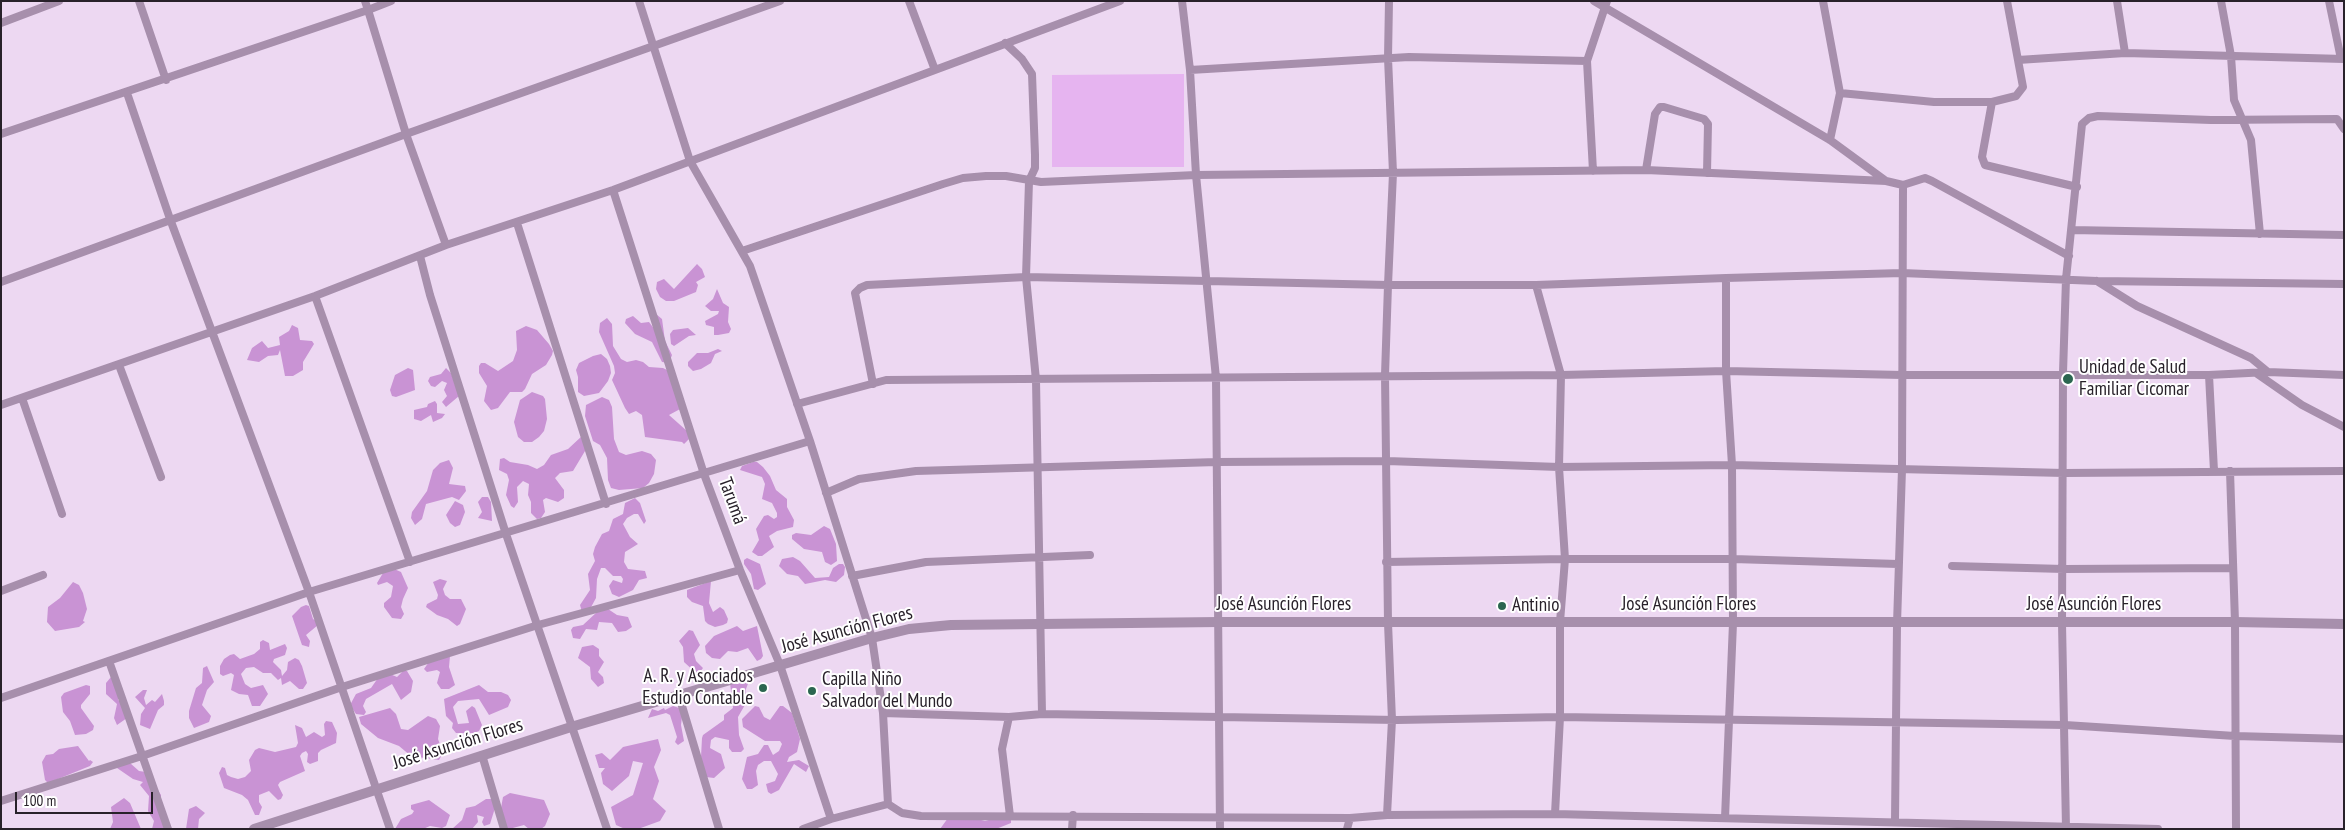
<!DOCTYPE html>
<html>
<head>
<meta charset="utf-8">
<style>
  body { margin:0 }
  #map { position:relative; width:2345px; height:830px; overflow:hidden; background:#edd8f2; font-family:"PT Sans Narrow",sans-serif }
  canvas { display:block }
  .frame { position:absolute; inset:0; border:2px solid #28212a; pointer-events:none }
  .scale { position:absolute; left:15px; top:792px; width:138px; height:22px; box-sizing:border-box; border:2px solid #28212a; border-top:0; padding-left:6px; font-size:15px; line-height:18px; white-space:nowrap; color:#28212a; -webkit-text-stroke:4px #fff; paint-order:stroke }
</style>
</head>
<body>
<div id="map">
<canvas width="2345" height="830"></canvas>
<div class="frame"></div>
<div class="scale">100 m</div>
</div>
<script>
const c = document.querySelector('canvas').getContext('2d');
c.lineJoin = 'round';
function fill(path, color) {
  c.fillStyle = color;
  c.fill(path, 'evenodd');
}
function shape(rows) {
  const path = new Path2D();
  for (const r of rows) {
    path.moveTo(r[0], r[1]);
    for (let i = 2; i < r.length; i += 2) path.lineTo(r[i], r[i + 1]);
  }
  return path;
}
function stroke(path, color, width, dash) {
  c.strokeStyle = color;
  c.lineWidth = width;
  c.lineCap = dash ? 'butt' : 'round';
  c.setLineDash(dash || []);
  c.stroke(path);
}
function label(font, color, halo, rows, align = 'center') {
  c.font = font + ' "PT Sans Narrow",sans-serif';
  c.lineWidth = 4;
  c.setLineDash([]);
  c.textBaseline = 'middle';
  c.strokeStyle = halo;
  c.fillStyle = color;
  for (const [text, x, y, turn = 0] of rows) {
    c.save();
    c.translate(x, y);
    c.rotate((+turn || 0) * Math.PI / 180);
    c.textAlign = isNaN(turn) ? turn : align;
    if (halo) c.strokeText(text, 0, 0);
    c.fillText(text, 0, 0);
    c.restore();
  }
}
fill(shape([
  [1184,74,1184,167,1052,167,1052,75]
]), '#e6b4f0');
fill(shape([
  [697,264,702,269,705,277,696,282,698,285,696,292,674,301,666,301,660,297,656,289,657,282,664,279,674,289],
  [717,289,723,303,729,307,728,322,731,329,729,333,718,335,714,335,714,327,706,325,705,321,718,314,719,311,711,311,705,306,713,299],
  [656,314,662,319,665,341,672,355,669,363,662,362,652,342,635,334,625,323,626,319,633,316,641,323,649,322,655,330],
  [607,318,612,324,613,346,621,359,627,362,636,360,643,362,649,367,663,368,671,372,682,408,669,415,687,431,689,439,684,444,682,442,645,437,642,415,636,411,629,414,625,408,612,380,615,373,614,366,599,332,600,323],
  [292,325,298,328,300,340,312,341,314,344,303,362,303,370,293,376,285,376,280,350,278,355,268,356,259,362,247,360,252,348,262,341,268,348,280,345,279,337,289,331],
  [526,326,537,330,549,344,553,351,552,355,546,365,532,374,525,389,522,392,510,392,498,408,491,410,484,401,487,386,479,373,479,366,481,363,485,363,498,371,513,361,517,350,516,331],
  [688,328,696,335,689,336,674,346,671,344,670,334,673,330],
  [718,349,722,351,715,354,711,363,701,369,693,371,688,366,688,362,697,353,708,353],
  [601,354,607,359,610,366,611,373,608,381,599,393,584,396,578,392,578,377,576,370,579,363,593,356],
  [408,368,413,370,415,390,396,397,392,396,390,390,395,375],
  [446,368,451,373,459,396,446,407,442,402,447,396,444,390,447,383,442,381,435,387,431,386,428,381,430,377,441,374],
  [532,392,543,396,545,399,547,419,544,431,539,437,532,442,524,442,518,437,514,422,520,400],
  [602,397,609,400,612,407,614,439,619,452,626,455,642,451,651,454,656,460,654,474,649,483,643,488,619,490,611,488,608,480,607,458,600,445,593,441,585,416,586,405],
  [435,401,437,404,437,413,445,414,442,418,433,422,431,415,421,421,414,419,414,410,427,407,428,404],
  [582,436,588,446,573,471,560,473,555,478,564,490,564,498,558,502,546,498,543,500,545,512,541,518,537,519,531,513,531,502,528,495,529,484,523,481,517,487,518,502,514,508,511,506,506,495,509,480,507,474,499,470,500,459,504,458,510,462,528,465,537,469,544,465,551,455,568,449],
  [449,460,453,468,449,484,465,486,466,491,459,500,452,497,426,504,422,519,415,525,411,518,412,512,427,491,433,470,440,463],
  [753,462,757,462,763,467,770,476,776,490,787,499,787,507,794,520,793,527,777,531,769,536,774,547,762,556,758,556,752,552,759,540,756,529,764,516,768,515,774,519,777,517,777,513,772,503,762,499,765,484,762,477,740,470,742,466],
  [482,497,488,497,491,502,492,521,478,518,482,512,478,502],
  [635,498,640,503,646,521,644,524,638,514,634,514,627,518,623,524,630,537,638,544,625,552,624,562,628,569,645,571,647,578,639,580,633,590,619,597,612,594,609,586,613,580,622,583,623,579,621,576,613,576,605,568,601,568,597,579,596,598,590,609,582,612,580,605,590,590,588,574,595,561,593,554,595,547,602,534,609,531,613,519,623,514,625,503],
  [455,501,463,505,465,512,460,525,455,527,450,523,446,515],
  [824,526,830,529,836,544,837,561,831,565,825,562,822,552,804,549,792,539,792,535,796,533,811,535],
  [793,557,800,561,815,578,829,577,833,568,839,564,843,564,845,567,844,575,836,582,825,580,805,584,798,576,787,574,779,566,782,559],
  [747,558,760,564,766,584,758,590,754,589,751,574,744,564,744,560],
  [392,568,401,572,408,588,403,599,401,607,404,614,401,619,392,618,384,607,384,603,391,597,393,586,387,582,378,585,377,583,383,573],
  [440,579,447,581,443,589,445,595,450,599,461,599,466,609,460,624,457,626,448,619,437,615,426,607,427,604,437,599,438,595,433,582],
  [711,581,709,603,713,612,720,607,724,610,728,619,727,623,723,625,715,627,708,624,705,621,703,606,692,602,687,597,687,590],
  [73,582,79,585,83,593,87,609,83,621,85,622,79,627,55,631,47,622,48,607,60,598],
  [306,605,309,606,313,619,318,622,318,625,306,635,310,641,309,647,302,645,292,616,301,607],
  [608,609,617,615,628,617,632,627,626,631,618,632,612,623,599,622,597,630,586,629,580,639,573,638,571,630,573,627,583,625,597,612],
  [737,626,743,631,757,626,763,656,761,659,757,661,748,648,737,652,728,651,720,659,712,658,706,653,705,646,714,636],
  [689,630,693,631,700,645,694,654,696,661,703,668,700,672,696,673,684,662,683,647,679,641],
  [263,640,269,643,270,650,285,644,287,648,285,655,274,659,273,662,281,670,282,676,287,670,288,662,295,658,299,660,302,666,307,683,303,689,299,689,290,681,282,685,281,678,278,680,271,673,263,673,254,667,246,668,241,674,245,684,251,688,263,685,268,694,260,706,252,706,248,695,239,694,231,690,234,675,231,673,223,676,220,674,220,666,224,659,230,655,234,654,240,659,254,654,260,649,260,642],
  [593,645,599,649,599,656,604,662,598,672,603,677,604,683,598,687,591,679,590,667,578,658,582,647],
  [450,656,449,667,455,685,449,689,441,689,437,683,440,672,437,670,427,672,424,669,431,659],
  [207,666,214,682,207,690,202,705,211,716,209,722,194,728,189,718,189,711,196,688,202,683,203,668],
  [403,671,407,671,413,681,411,692,401,700,392,684,366,699,363,706,366,712,364,715,356,714,350,705,356,694,371,688,378,678,390,674,397,677],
  [111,677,118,681,118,700,125,704,127,718,117,725,114,718,117,704,106,694,106,683],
  [743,678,749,681,746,689,746,703,738,717,739,735,744,749,741,752,732,752,729,748,729,740,715,737,711,740,710,748,721,754,725,768,714,778,706,777,701,757,702,738,703,735,724,720,724,715,733,708,730,683],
  [86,685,90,686,90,694,81,705,81,708,94,726,93,730,86,734,75,735,70,721,63,712,61,697,64,693],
  [479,685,488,692,501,692,508,695,511,700,508,707,489,715,479,699,458,701,453,707,458,724,469,723,466,711,472,706,475,708,482,725,479,731,474,733,456,733,452,728,453,723,446,716,444,699],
  [143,690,147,690,144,698,146,705,152,700,155,702,162,694,164,701,164,705,158,710,150,729,140,725,141,714,145,708,135,697],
  [673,706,679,708,682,717,681,725,684,741,678,745,675,742,677,737,670,715,666,713,648,718,652,709,658,711,664,708,665,710],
  [755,706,759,707,764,717,770,720,780,706,783,706,792,713,800,739,797,752,789,757,787,762,799,760,809,766,806,772,794,764,779,790,771,794,768,792,766,784,775,781,778,774,771,761,764,761,758,765,756,771,758,785,752,789,747,789,742,779,747,757,758,754,764,745,768,745,773,755,779,751,782,744,780,741,765,741,743,727,742,719],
  [390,708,396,714,401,729,408,730,428,716,436,719,440,726,438,739,443,753,439,760,411,756,399,746,378,738,361,724,359,717],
  [326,721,332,722,337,733,336,743,321,750,318,753,318,761,310,764,307,762,308,754,306,751,302,753,300,756,305,771,280,782,278,785,283,795,281,799,278,800,269,791,259,795,259,802,262,807,259,815,255,815,248,800,242,795,224,788,219,773,222,767,225,768,227,775,231,777,238,779,245,777,251,771,249,760,255,750,259,748,275,752,296,747,298,743,295,725,302,728,306,737,314,732,322,737,325,735,324,724],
  [658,739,661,750,654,767,659,781,653,799,666,811,660,821,638,829,625,829,616,825,611,807,633,795,643,763,633,761,629,776,612,791,603,784,601,773,605,768,599,768,595,755,602,753,610,760,623,747],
  [78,746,89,761,90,760,93,762,90,766,48,783,45,780,42,762,46,755,53,754,59,749],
  [121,763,130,763,139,771,146,772,161,795,161,802,171,829,152,829,154,821,148,811,149,796,140,785,143,782,133,779,117,768],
  [510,793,544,800,550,814,545,826,541,829,529,829,524,825,509,829,502,826,499,819,503,797],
  [124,798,130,803,141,829,110,829,113,822,111,807],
  [486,799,492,799,495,808,490,824,484,826,482,822,484,817,477,815,478,822,472,829,452,829,462,820,466,808,475,806],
  [429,800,450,815,446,826,442,828,430,826,423,829,395,829,401,819,412,814,414,811,411,809,411,805],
  [196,806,205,813,199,819,198,829,186,829,189,809],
  [948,818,974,818,985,821,996,818,1011,819,1011,823,996,829,940,829]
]), '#c993d4');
stroke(shape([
  [139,1,166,80],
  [365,1,368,10,391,1],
  [639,1,690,161,750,266,810,441],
  [909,1,935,70],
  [1182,1,1190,70,1196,175,1216,378,1220,829],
  [1389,1,1388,58,1393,173,1388,285,1536,285,1726,278,1726,371,1732,465,1733,623,1725,818],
  [1594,1,1830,140,1886,181,1903,185,1925,178,1932,181,2069,256],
  [1823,1,1840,93,1830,140],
  [2117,1,2125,53,2344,59],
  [2221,1,2231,56,2234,100,2251,140,2260,234],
  [2329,1,2341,59],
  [1,23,59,1],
  [1005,43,1022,59,1032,74,1035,155,1035,168,1029,181,1026,277,1388,285,1385,375,1388,623,1392,720,1387,815],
  [2018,60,2125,53],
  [1190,70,1409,57,1587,61],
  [127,93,170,219,309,592,390,829],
  [1840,93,1934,102,1992,102,2016,96,2023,87,2007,1],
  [1992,102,1982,157,1985,165,2077,187],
  [1,134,368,10,406,134,446,245],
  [1646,170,1655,114,1660,107,1664,107,1704,119,1708,124,1707,173],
  [1593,171,1587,61,1607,1],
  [613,190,704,474,740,570,780,665,831,819],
  [517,223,606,504],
  [2071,230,2344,235],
  [742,251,943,184,963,178,986,176,1006,176,1041,182,1196,175,1646,170,1886,181],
  [420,256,430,295,506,534,607,829],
  [1726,278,1902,273,2097,281,2344,284],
  [2097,281,2137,306,2251,358,2268,372],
  [1,282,406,134,780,1],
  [1536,285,1561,375,1559,467,1565,559,1560,622,1560,717,1555,814],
  [315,296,410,562],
  [119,365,161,477],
  [2256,373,2302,405,2344,427],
  [2209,375,2214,471],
  [873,384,855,293,860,288,867,285,1026,277,1036,380,1042,714],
  [22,398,62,514],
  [797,404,886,380,1561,375,1726,371,1902,375,2209,375,2268,372,2344,375],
  [1,405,315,296,446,245,613,190,1120,1],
  [2230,471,2235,622,2236,829],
  [826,493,859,479,916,471,1217,462,1387,461,1559,467,1732,465,2064,473,2344,471],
  [1386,562,1565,559,1733,559,1898,564],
  [1952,566,2064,569,2233,568],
  [852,576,926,562,1090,555],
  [1,591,43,575],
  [109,661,168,829],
  [679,696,719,829],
  [1,698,309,592,810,441,872,638,883,713,888,804],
  [883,713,1009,717,1042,714,1397,720,1560,717,2065,725,2235,736,2344,739],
  [1009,717,1002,749,1010,816],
  [482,755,504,829],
  [1,801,142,756,342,687,538,625,740,570],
  [1895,821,1897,624,1902,469,1903,185],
  [2066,828,2062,623,2063,373,2066,279,2082,124,2089,118,2098,116,2211,120,2337,119,2344,129],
  [803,829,831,819,888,804,902,813,921,816,1350,818,1387,815,1555,814,2158,829],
  [1072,829,1073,815],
  [1347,829,1350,818]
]), '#a78fac', 8);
stroke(shape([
  [254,829,571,727,872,638,909,629,951,625,1219,622,2235,622,2344,624]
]), '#a78fac', 10);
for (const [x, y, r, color] of [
  [2068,379,6,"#2b6650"],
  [1502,606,5,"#2b6650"],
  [763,688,5,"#2b6650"],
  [812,691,5,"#2b6650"]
]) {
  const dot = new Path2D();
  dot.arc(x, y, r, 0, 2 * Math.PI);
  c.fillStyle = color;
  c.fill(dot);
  stroke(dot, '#fff', 2);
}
label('19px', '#28212a', '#fff', [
  ["Unidad de Salud",2079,368],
  ["Familiar Cicomar",2079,390],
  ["Antinio",1512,606],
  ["A. R. y Asociados",753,677,"right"],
  ["Estudio Contable",753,699,"right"],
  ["Capilla Niño",822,680],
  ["Salvador del Mundo",822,702]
], 'left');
label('19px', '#28212a', '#fff', [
  ["Tarumá",732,501,70],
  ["José Asunción Flores",1284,605],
  ["José Asunción Flores",1689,605],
  ["José Asunción Flores",2094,605],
  ["José Asunción Flores",847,630,-15],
  ["José Asunción Flores",458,744,-17]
]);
</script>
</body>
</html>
